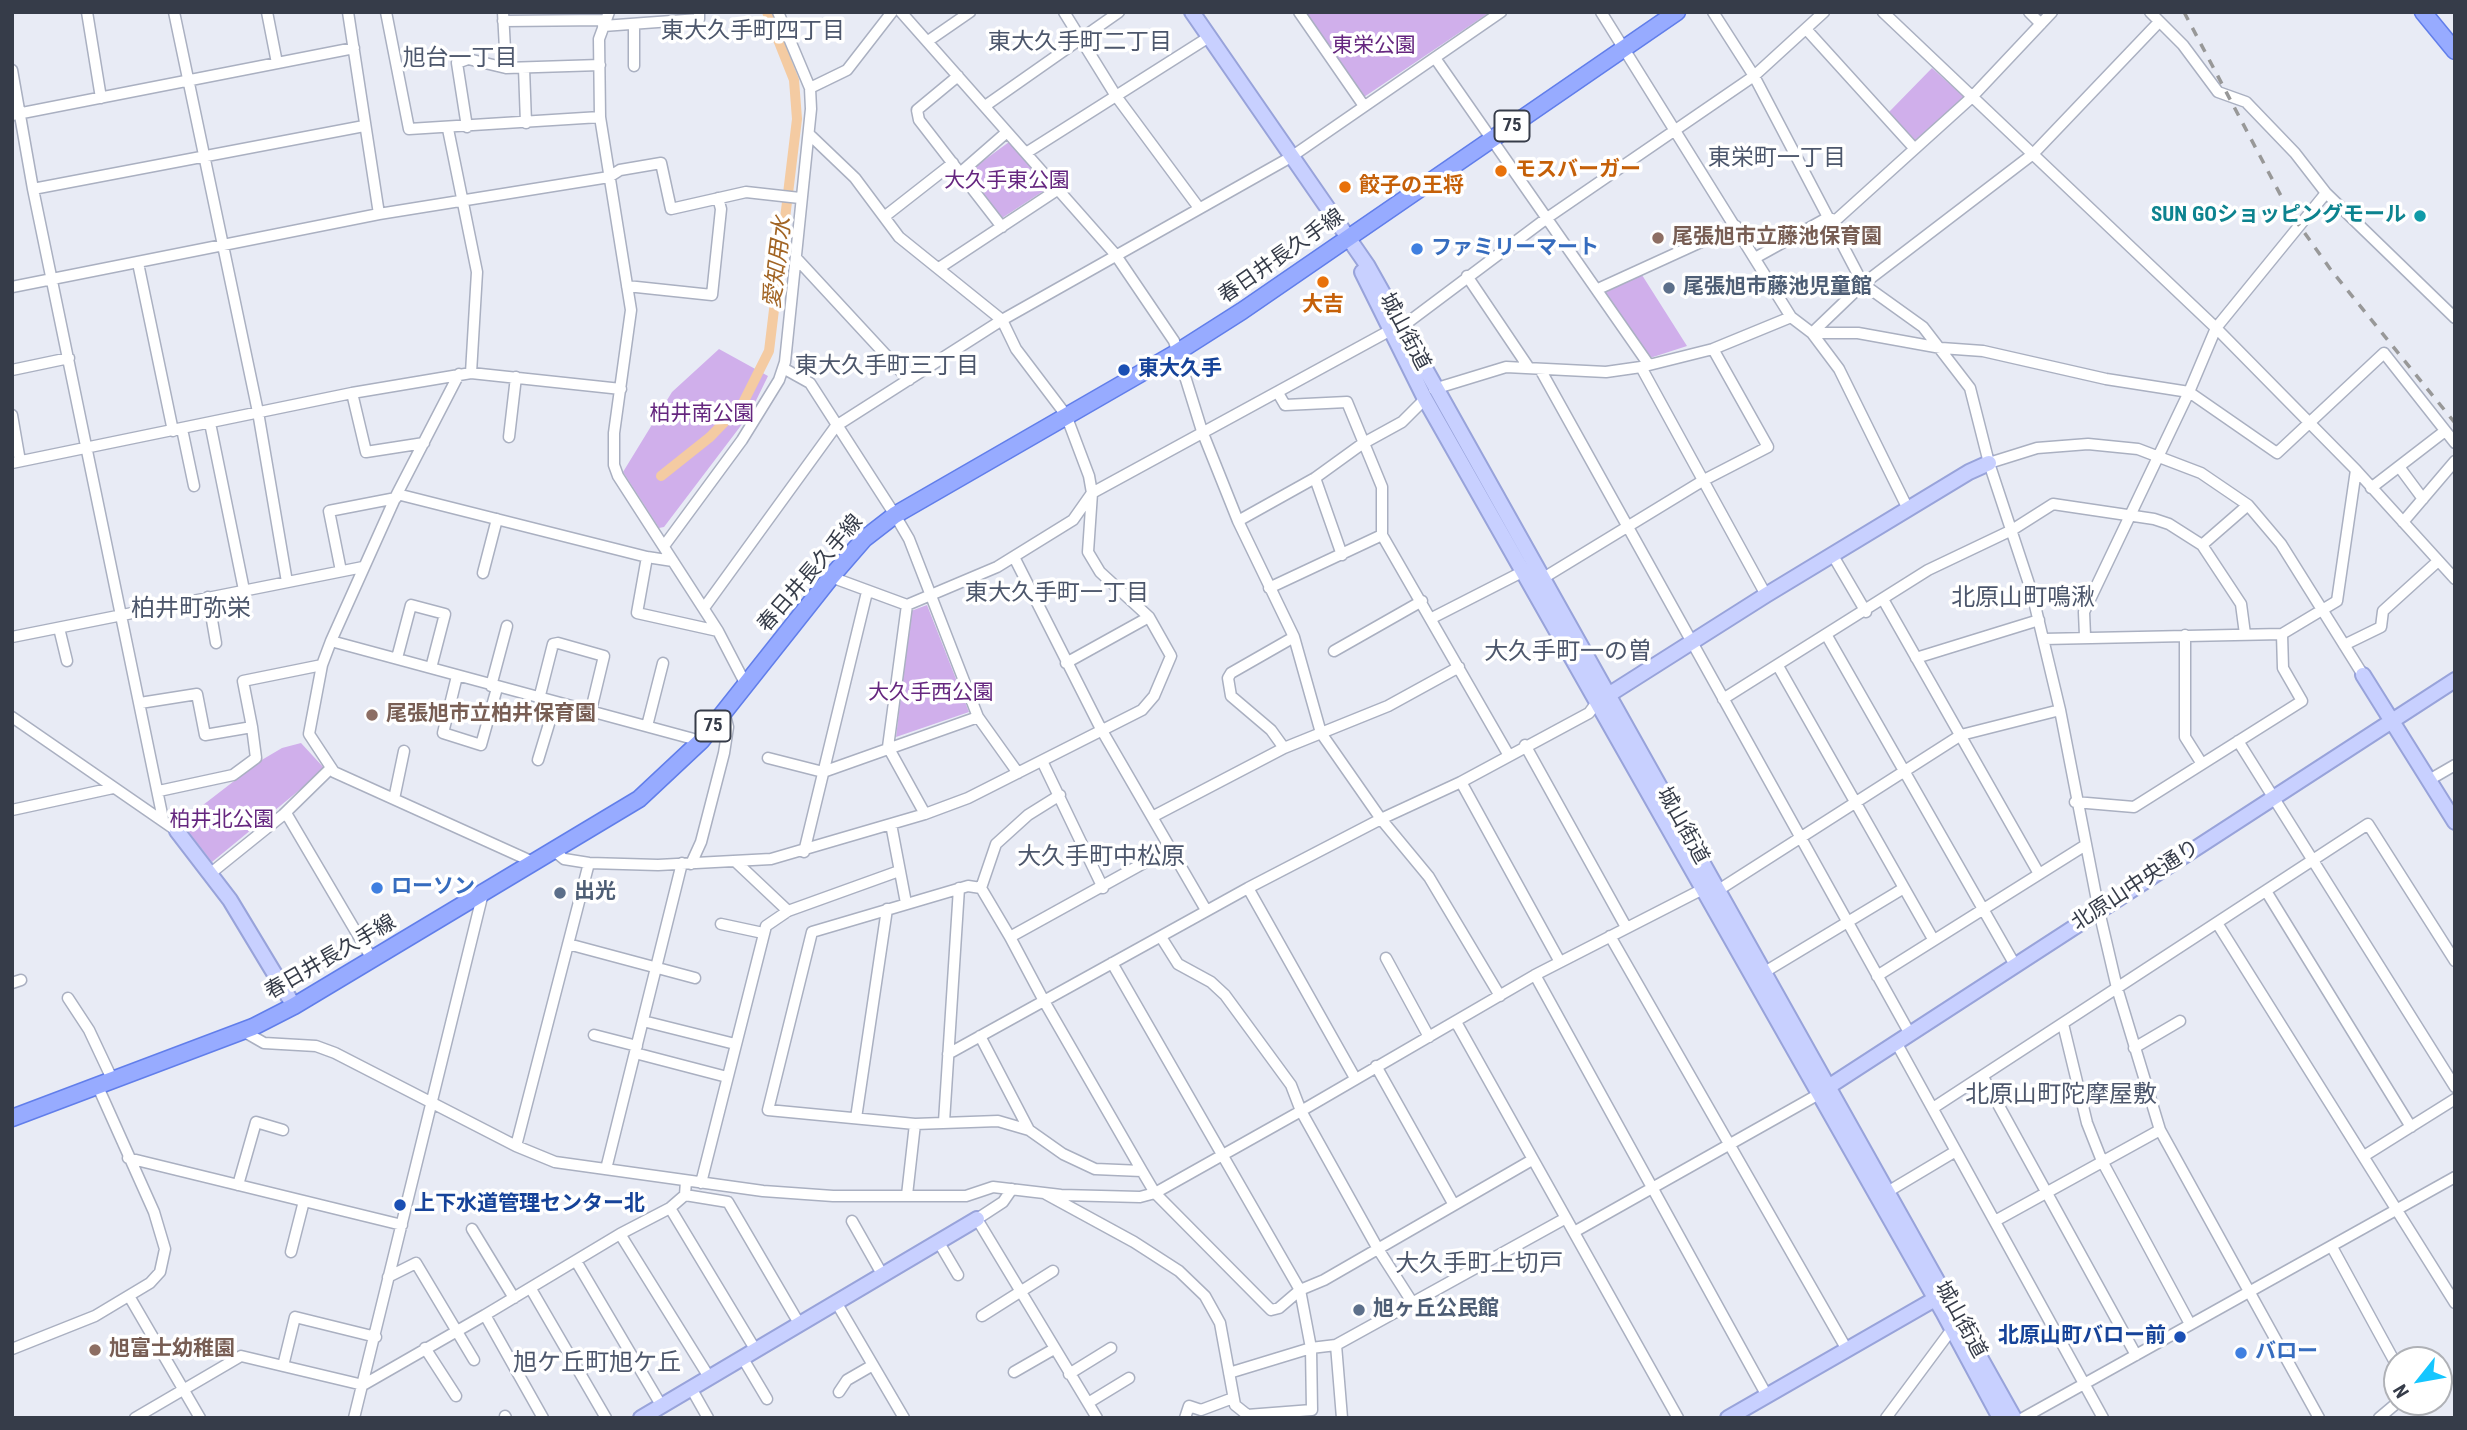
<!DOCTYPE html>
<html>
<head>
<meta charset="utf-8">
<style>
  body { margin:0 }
  #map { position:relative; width:2467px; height:1430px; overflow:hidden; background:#e8ebf5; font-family:"Roboto Condensed",sans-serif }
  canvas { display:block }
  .frame { position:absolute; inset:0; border:14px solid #363c49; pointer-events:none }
  .north { position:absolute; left:2383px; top:1346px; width:70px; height:70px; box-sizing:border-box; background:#fff; border:2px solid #afb1b6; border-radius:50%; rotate:239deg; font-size:19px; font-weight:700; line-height:28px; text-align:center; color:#363c49 }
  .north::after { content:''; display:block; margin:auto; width:24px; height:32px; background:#15c6ff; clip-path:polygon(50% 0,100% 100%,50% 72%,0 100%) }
</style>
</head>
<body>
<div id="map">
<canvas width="2467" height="1430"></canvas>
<div class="frame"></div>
<div class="north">N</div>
</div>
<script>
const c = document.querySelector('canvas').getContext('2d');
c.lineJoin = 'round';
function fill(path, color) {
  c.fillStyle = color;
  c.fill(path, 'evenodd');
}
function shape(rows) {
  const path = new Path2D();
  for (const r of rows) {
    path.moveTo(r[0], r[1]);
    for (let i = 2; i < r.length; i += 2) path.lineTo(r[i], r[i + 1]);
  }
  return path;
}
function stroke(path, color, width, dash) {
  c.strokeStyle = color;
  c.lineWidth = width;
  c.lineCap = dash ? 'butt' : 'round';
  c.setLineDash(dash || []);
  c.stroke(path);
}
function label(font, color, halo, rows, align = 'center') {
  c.font = font + ' "Roboto Condensed","Noto Sans JP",sans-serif';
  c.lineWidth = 7;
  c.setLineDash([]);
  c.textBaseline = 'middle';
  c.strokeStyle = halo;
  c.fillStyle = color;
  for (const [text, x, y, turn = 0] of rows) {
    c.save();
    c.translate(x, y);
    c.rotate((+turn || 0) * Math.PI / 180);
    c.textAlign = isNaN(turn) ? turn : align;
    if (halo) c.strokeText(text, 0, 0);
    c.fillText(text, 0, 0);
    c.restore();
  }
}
fill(shape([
  [1306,12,1490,12,1364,97],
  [1932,68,1964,97,1914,142,1889,112],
  [1009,142,1048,188,999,220,968,172],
  [1642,275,1687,346,1650,358,1605,292],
  [719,349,768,376,749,415,664,527,659,528,623,472,672,392],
  [927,605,969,712,896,737,911,611],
  [301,743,325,769,212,862,181,822,260,761,282,748]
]), '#d0afeb');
stroke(shape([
  [661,476,710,437,743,403,769,351,797,119,794,80,767,12]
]), '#f4cba2', 10);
const street = shape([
  [87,12,101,98],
  [174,12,258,412,287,582],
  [267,12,277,63],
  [348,12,379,214],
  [386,12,409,129,600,117],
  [503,12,506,68],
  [609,12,599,39,600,117,631,310,614,433,614,465,618,476,718,631,745,683],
  [901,12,1115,254,1174,341,1202,431,1238,521,1294,637,1321,733,1381,819,1429,877,1500,996],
  [1064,12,1116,96,1199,208],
  [1299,12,1364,106],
  [1601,12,1791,317,1812,333,1839,369,1908,509],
  [1713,12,1754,76,1863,284,1923,327,1970,388,1989,463,2032,593,2060,710,2099,911,2117,988,2160,1130,2319,1418],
  [1883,12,2216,328,2356,470,2455,579],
  [2029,12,2041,24],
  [2150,12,2183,45,2218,92,2246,102,2295,153,2326,193,2455,318],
  [503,21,605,20],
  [634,24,634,66],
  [603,26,699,19,699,12],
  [1806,29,1914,148],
  [928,41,970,12],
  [1435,58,1649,365],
  [524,68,526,123],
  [12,70,33,189,163,819],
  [958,76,917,110,919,120,1002,227],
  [810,88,847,70,892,12],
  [985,106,1119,12],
  [12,115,354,48],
  [467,127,457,63,468,59,506,68,600,65],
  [448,129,477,272,471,373],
  [1026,153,1209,37],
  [960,173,1007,132],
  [33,189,364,126],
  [884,217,953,163],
  [1755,258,1827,218,1836,220,1971,98,2052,12],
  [797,259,909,380],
  [138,263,173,431],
  [939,268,1057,190],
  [1467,276,1529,368],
  [627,286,712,295,721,209,718,198],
  [12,287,379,214,609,177,620,170,661,163,671,209,746,192,800,198],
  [1598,289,1736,226],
  [1403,326,1547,218,1754,76,1824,12],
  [1812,333,1858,333,1941,348,1983,351,2106,379,2189,392,2277,453,2384,353,2455,443],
  [1812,333,1863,284,2033,154,2159,22],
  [1641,367,1766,595],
  [783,368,810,383,895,515,909,539,978,717,1018,773],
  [1540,369,1910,1034],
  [12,370,69,358],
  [459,374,397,494,331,641,322,665,309,734,334,772,533,862],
  [1434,389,1506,367,1606,372,1641,367,1713,349,1791,317],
  [352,393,366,452,424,443],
  [1278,393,1285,405,1347,402,1382,487,1382,535,1508,754],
  [12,415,20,461],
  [210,423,244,590],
  [182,429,194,486],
  [509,437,516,377],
  [12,463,352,393,471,373,621,389],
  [1989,463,2037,448,2088,444,2138,449,2201,473,2248,505,2281,544,2363,675],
  [2400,468,2423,499],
  [1315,478,1342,555],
  [2371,488,2445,431],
  [397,494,647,557,673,561],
  [1238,521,1315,478,1362,444,1402,422,1425,399],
  [2403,522,2455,461],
  [2202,545,2248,505],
  [664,546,742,440,779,380,785,362,811,109,810,88,778,12],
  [1832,554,1866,612],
  [647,557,637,613,718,631],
  [1014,557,1101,729,1206,910],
  [341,571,329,511,396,498],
  [483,573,497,519],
  [831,577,907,605,997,567,1073,520,1092,493,1389,331],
  [1545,577,1704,480,1768,447,1713,349],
  [1269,588,1382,535],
  [208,597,216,643],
  [1884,601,2038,872],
  [907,605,888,747,925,814],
  [704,608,836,426,1002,320,1291,157,1501,12],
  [1432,618,1524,571],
  [59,628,67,661],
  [2185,635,2185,737,2202,764],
  [1827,636,2015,965],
  [2085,636,2084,612,2189,392,2216,328,2326,193],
  [12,637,363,567],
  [2043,639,2282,634],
  [331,641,701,741],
  [2344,645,2381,627,2383,611,2437,562],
  [1334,651,1422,601],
  [397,658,411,605,445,614,431,668],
  [1916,658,2039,620],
  [1066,663,1149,617],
  [1778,666,1933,939],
  [457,676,443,733,481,745,497,688],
  [491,686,507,626],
  [539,699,553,644,558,643,604,656,591,710],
  [1723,699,1928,570,2012,530,2053,504,2154,519,2169,524,2202,545,2241,604,2245,634],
  [140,703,197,694,205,735,252,727,256,758,233,775,159,791],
  [12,717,177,831],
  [647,726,663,663],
  [252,727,243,681,322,665],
  [2238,741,2455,1087],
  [1525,745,1626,927],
  [1284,748,1271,730,1231,696,1228,678,1231,673,1294,637],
  [768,758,823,772,978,717],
  [538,760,555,704],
  [1042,761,1103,888],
  [2429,780,2455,765],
  [1461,782,1560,962],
  [394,799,404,751],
  [2075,802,2134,807,2302,701,2283,668,2282,634,2337,601,2356,470],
  [12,810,113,788],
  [286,813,372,959],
  [1152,817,1284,748,1388,706,1459,667],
  [891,824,906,903],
  [553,850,564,859,589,863,658,865,771,859,925,814,968,798,1142,710,1154,696,1171,656,1149,617,1100,572,1088,552,1092,493,1089,476,1066,415,1016,349,1002,320,899,237,855,178,810,135],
  [804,852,867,592],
  [735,861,788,911],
  [691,864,701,842,724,753,728,727,724,711],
  [211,873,283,815,331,768],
  [981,888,996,844,1028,815,1060,795],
  [1248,888,1355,1078],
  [1717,891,1961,735,2060,710],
  [2266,891,2411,1127],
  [2217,923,2455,1303],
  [721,924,763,933],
  [1610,936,1846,1348],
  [1010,937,1171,848],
  [1161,937,1178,964,1211,982,1225,995,1291,1085,1301,1111,1378,1249,1412,1302],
  [568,944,695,978],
  [1386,958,1429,1037],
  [1112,963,1300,1290,1311,1348,1312,1410,1247,1415],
  [1763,973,1904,888],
  [1535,975,1766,1394],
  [1877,976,2084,846],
  [12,983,21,980],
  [68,998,89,1030,113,1081],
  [643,1021,735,1044],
  [1456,1022,1678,1418],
  [2063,1024,2087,1123,2102,1161,2190,1324],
  [243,1031,264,1043,316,1046,335,1053,516,1146,555,1162,763,1191,833,1196,966,1196,993,1187,1061,1195,1140,1197,1155,1193,1301,1111,1535,975,1701,890],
  [594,1035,637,1046],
  [980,1036,1029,1130],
  [1897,1044,2103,1418],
  [2134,1048,2180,1021],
  [635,1053,727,1077],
  [948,1054,1248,888,1381,819,1461,782,1589,713,1597,702],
  [1376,1066,1454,1205],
  [1983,1077,2136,1355],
  [1933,1108,2368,824,2455,961],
  [856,1118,887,909],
  [944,1122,959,888],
  [516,1146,589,863],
  [2364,1156,2455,1099],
  [128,1158,402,1225],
  [606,1169,682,863],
  [1142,1171,1095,1169,1063,1154,1029,1130,998,1121,915,1124,768,1110,812,932,968,886,981,888,1010,937,1044,1001,1142,1171,1155,1193,1271,1310,1279,1308,1300,1290,1324,1280,1532,1160],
  [701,1183,766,926,788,911,899,871],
  [238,1185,256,1122,283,1130],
  [1012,1189,1003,1202,977,1219,1097,1418],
  [1889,1191,1956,1151],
  [1046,1194,1134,1242,1179,1271,1205,1296,1220,1323,1235,1405,1250,1417],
  [685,1195,728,1202,800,1325],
  [907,1195,915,1124],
  [670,1208,755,1349],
  [852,1221,882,1274],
  [1995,1221,2160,1130],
  [472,1229,514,1298],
  [1574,1232,1819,1094],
  [620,1234,709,1377],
  [938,1241,958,1275],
  [2332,1247,2397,1366],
  [291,1252,304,1201],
  [576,1261,661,1405],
  [388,1277,416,1263,474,1360],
  [531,1289,606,1418],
  [129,1296,200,1418],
  [836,1302,904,1418],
  [982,1316,1053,1271],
  [1336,1345,1342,1418],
  [425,1348,456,1396],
  [12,1349,95,1316,150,1283,160,1272,165,1249,154,1212,98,1087],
  [742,1357,767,1399],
  [283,1366,295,1317,376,1337],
  [1014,1372,1054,1349],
  [1229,1373,1311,1348,1336,1345,1566,1218],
  [1069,1374,1111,1348],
  [691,1388,708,1418],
  [839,1392,847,1380,873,1365],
  [1088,1403,1129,1378],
  [505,1416,506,1418],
  [135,1418,241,1356,363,1385,485,1315],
  [354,1418,483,893],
  [543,1418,485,1315,620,1234,670,1208,685,1195,686,1181],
  [1185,1418,1189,1406,1201,1410,1233,1398],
  [1886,1418,1952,1329],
  [2023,1418,2455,1177],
  [2379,1418,2398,1402]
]);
const secondary = shape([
  [1192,12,1367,265,2014,1418],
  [1362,272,1425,399,1943,1312,2000,1418],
  [2363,675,2455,822],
  [1602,699,1766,595,1969,472,1989,463],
  [177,831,230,900,294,1006],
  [1822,1091,2455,680],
  [641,1418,977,1219],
  [1728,1418,1935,1299]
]);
const primary = shape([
  [2423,12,2455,51],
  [12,1118,253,1027,294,1006,639,799,701,741,831,577,864,539,895,515,1176,353,1242,311,1677,12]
]);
stroke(street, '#aab0c1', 13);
stroke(secondary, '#98a3da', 18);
stroke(primary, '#617eea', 19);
stroke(street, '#fff', 10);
stroke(secondary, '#c8d0ff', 14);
stroke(primary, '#97abff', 16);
stroke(shape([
  [2184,12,2289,211,2331,270,2455,423]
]), '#989898', 3.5, [9, 9]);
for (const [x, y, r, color] of [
  [1501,171,7,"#e8710a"],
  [1345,187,7,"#e8710a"],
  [2420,216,7,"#0f9aa8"],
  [1658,238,7,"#8d6e63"],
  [1417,249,7,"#3f7fe0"],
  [1323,282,7,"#e8710a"],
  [1669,288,7,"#5c6f8a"],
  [1124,370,7,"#1a4fb4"],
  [372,715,7,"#8d6e63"],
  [377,888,7,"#3f7fe0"],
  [560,893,7,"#5c6f8a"],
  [400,1205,7,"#1a4fb4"],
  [1359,1310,7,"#5c6f8a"],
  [2180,1337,7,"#1a4fb4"],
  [95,1350,7,"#8d6e63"],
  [2241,1353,7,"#3f7fe0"]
]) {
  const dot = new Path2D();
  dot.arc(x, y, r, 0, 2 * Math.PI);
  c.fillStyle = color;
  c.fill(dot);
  stroke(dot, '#fff', 2.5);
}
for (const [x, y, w] of [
  [1512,126,35],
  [713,726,35]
]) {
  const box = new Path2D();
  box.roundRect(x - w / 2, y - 15.5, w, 31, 5);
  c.fillStyle = '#fff';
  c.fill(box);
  stroke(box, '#363c49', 2);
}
label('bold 19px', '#363c49', null, [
  ["75",1512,126],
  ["75",713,726]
]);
label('21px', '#65267f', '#fff', [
  ["東栄公園",1374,47],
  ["大久手東公園",1007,182],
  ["柏井南公園",702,415],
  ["大久手西公園",931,694],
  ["柏井北公園",222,821]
]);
label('bold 21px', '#c56008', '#fff', [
  ["モスバーガー",1515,171],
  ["餃子の王将",1359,187],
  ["大吉",1323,306,"center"]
], 'left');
label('bold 21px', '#0d838f', '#fff', [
  ["SUN GOショッピングモール",2406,216]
], 'right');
label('bold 21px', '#785e54', '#fff', [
  ["尾張旭市立藤池保育園",1672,238],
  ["尾張旭市立柏井保育園",386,715],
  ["旭富士幼稚園",109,1350]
], 'left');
label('bold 21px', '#366cbe', '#fff', [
  ["ファミリーマート",1431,249],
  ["ローソン",391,888],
  ["バロー",2255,1353]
], 'left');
label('21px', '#363c49', '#fff', [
  ["春日井長久手線",1282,257,-35],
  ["城山街道",1404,332,62],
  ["春日井長久手線",811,574,-49],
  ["城山街道",1682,826,61],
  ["北原山中央通り",2136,886,-33],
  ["春日井長久手線",331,958,-30],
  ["城山街道",1960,1320,61]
]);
label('bold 21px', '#4e5e75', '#fff', [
  ["尾張旭市藤池児童館",1683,288],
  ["出光",574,893],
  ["旭ヶ丘公民館",1373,1310]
], 'left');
label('bold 21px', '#164399', '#fff', [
  ["東大久手",1138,370],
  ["上下水道管理センター北",414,1205],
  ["北原山町バロー前",2166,1337,"right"]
], 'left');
label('23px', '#4d576c', '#fff', [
  ["東大久手町四丁目",753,32],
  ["東大久手町二丁目",1080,43],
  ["旭台一丁目",460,59],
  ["東栄町一丁目",1777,159],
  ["東大久手町三丁目",887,367],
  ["東大久手町一丁目",1057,594]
]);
label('italic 23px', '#a26525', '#fff', [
  ["愛知用水",779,263,-83]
]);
label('24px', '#4d576c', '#fff', [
  ["北原山町鳴湫",2023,599],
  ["柏井町弥栄",191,610],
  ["大久手町一の曽",1568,653],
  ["大久手町中松原",1101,858],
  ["北原山町陀摩屋敷",2061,1096],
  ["大久手町上切戸",1479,1265],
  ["旭ケ丘町旭ケ丘",597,1364]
]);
</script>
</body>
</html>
